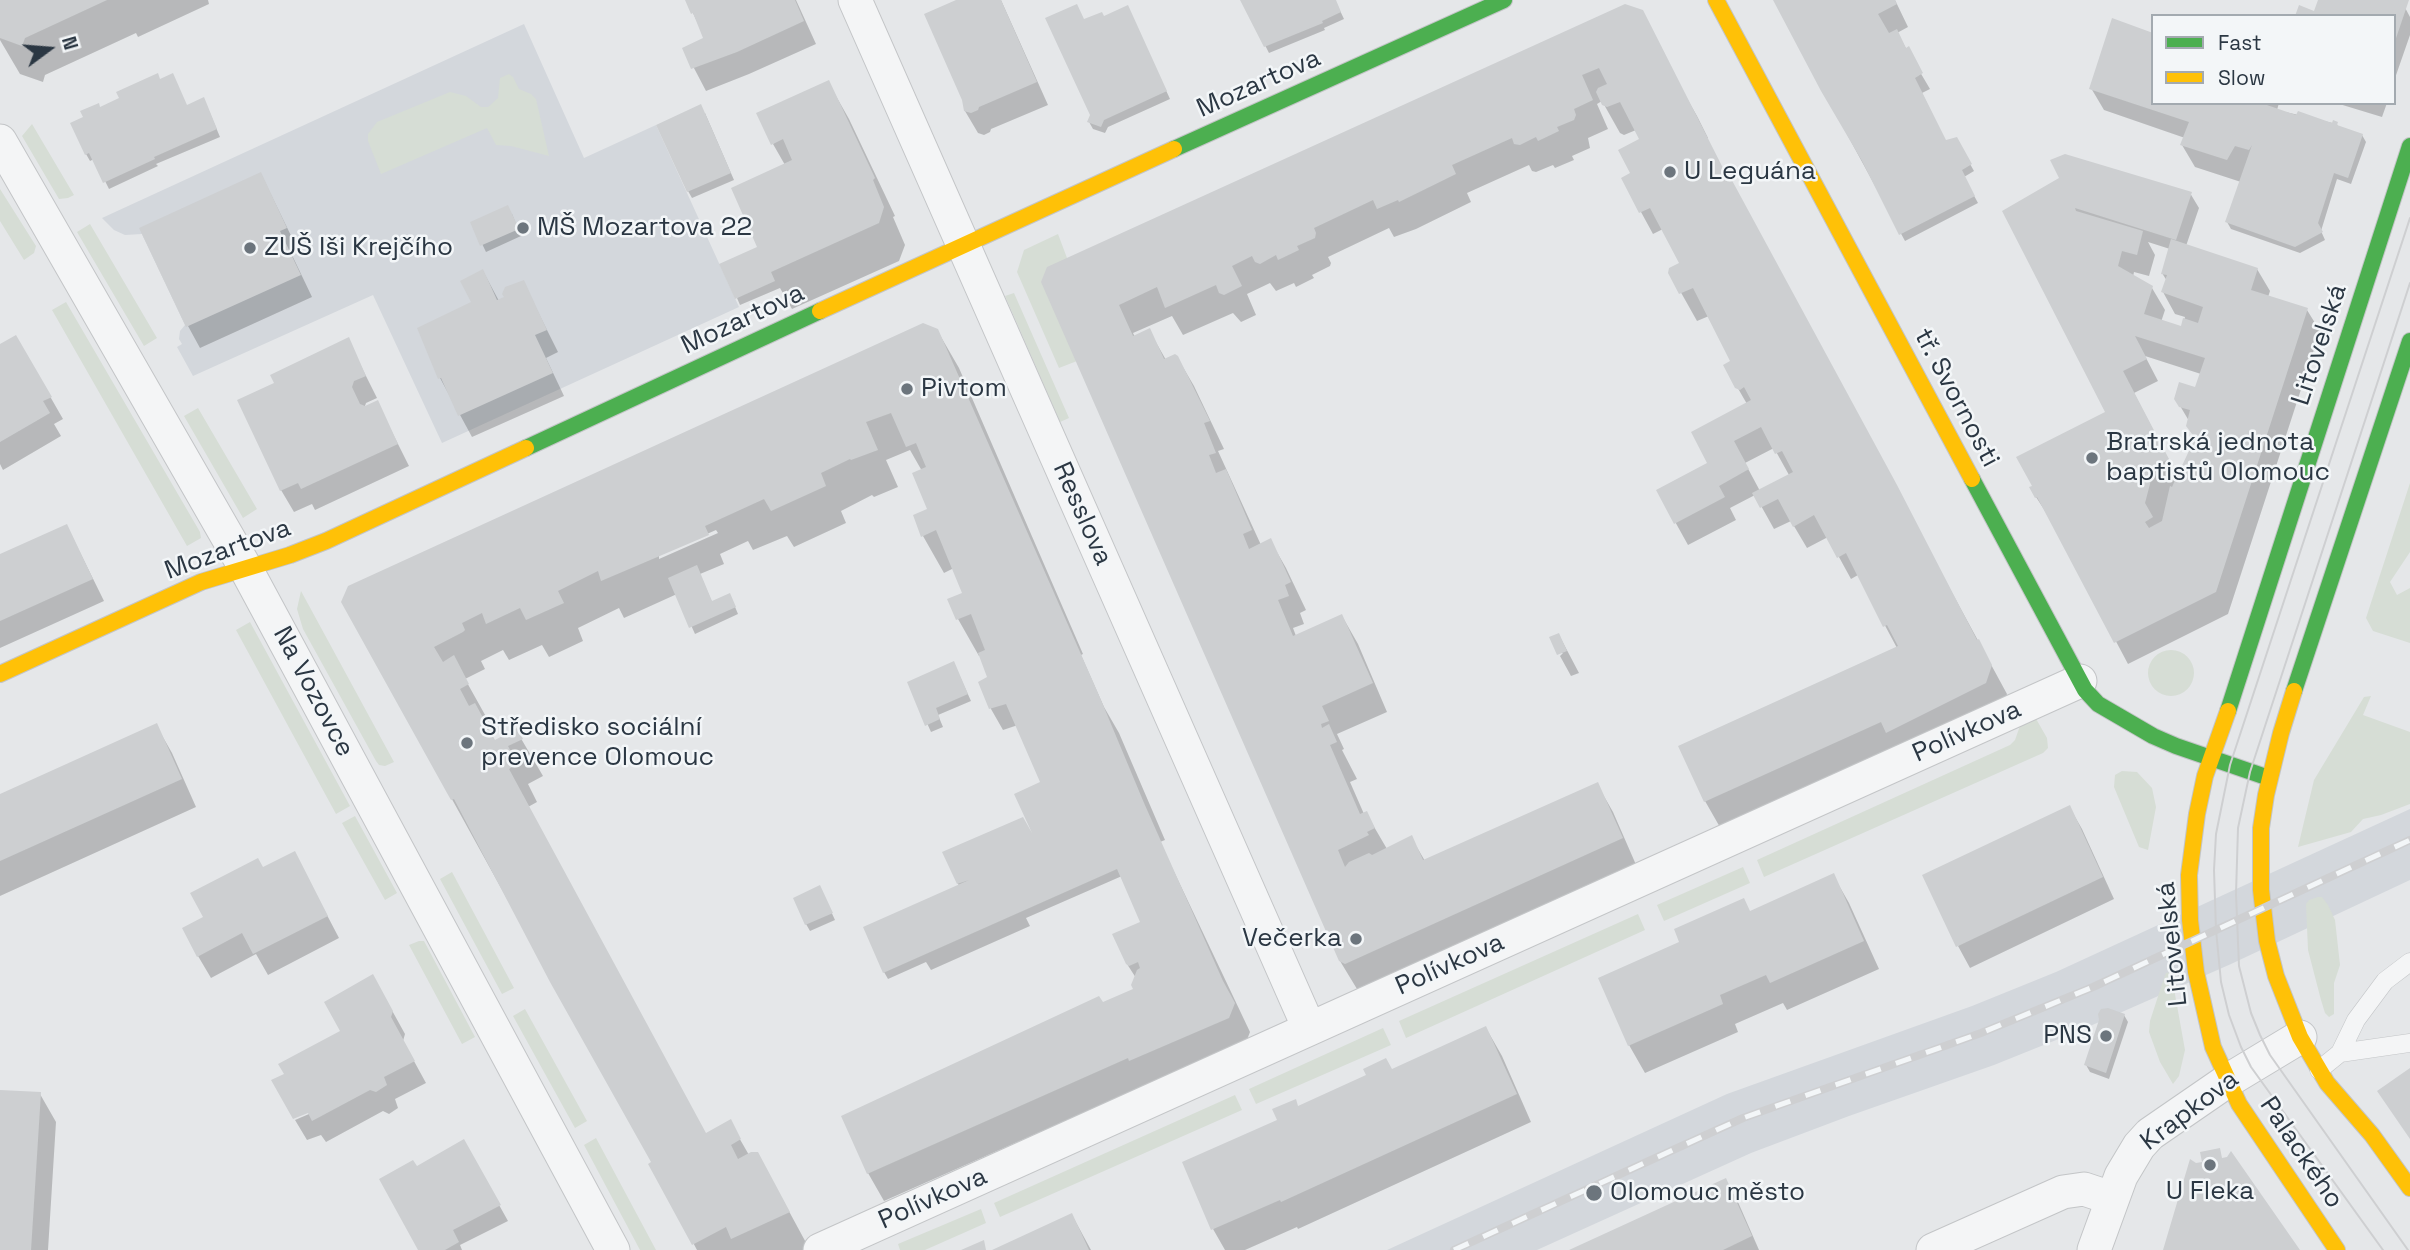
<!DOCTYPE html>
<html>
<head>
<meta charset="utf-8">
<style>
  body { margin:0 }
  #map { position:relative; width:2410px; height:1250px; overflow:hidden; background:#e5e7e9; font-family:"Space Grotesk",sans-serif }
  canvas { display:block }
  .legend { position:absolute; left:2151px; top:14px; width:245px; height:91px; box-sizing:border-box; background:#f3f6f8; border:2px solid #a3aab0; margin:0; padding:9px 12px; list-style:none; font-size:21px; color:#2b3743 }
  .legend li { display:flex; align-items:center; gap:14px; height:35px }
  .legend b { width:35px; border:2px solid #a3aab0 }
  .north { position:absolute; left:14px; top:14px; width:70px; height:70px; -webkit-text-stroke:5px #f3f6f8; paint-order:stroke; rotate:74deg; font-size:19px; font-weight:700; line-height:28px; text-align:center; color:#2b3743 }
  .north::after { content:''; display:block; margin:auto; width:24px; height:32px; background:#2b3743; clip-path:polygon(50% 0,100% 100%,50% 72%,0 100%) }
</style>
</head>
<body>
<div id="map">
<canvas width="2410" height="1250"></canvas>
<ul class="legend">
<li><b style="height:9px;background:#4caf50"></b>Fast</li>
<li><b style="height:9px;background:#ffc107"></b>Slow</li>
</ul>
<div class="north">N</div>
</div>
<script>
const c = document.querySelector('canvas').getContext('2d');
c.lineJoin = 'round';
function fill(path, color) {
  c.fillStyle = color;
  c.fill(path, 'evenodd');
}
function shape(rows) {
  const path = new Path2D();
  for (const r of rows) {
    if (r.length === 3) {
      path.moveTo(r[0] + r[2], r[1]);
      path.arc(r[0], r[1], r[2], 0, 2 * Math.PI);
      continue;
    }
    path.moveTo(r[0], r[1]);
    for (let i = 2; i < r.length; i += 2) path.lineTo(r[i], r[i + 1]);
  }
  return path;
}
function stroke(path, color, width, dash) {
  c.strokeStyle = color;
  c.lineWidth = width;
  c.lineCap = dash ? 'butt' : 'round';
  c.setLineDash(dash || []);
  c.stroke(path);
}
function label(font, color, halo, rows, align = 'center') {
  c.font = font + ' "Space Grotesk",sans-serif';
  c.lineWidth = 5;
  c.setLineDash([]);
  c.textBaseline = 'middle';
  c.strokeStyle = halo;
  c.fillStyle = color;
  for (const [text, x, y, turn = 0] of rows) {
    c.save();
    c.translate(x, y);
    c.rotate((+turn || 0) * Math.PI / 180);
    c.textAlign = isNaN(turn) ? turn : align;
    if (halo) c.strokeText(text, 0, 0);
    c.fillText(text, 0, 0);
    c.restore();
  }
}
fill(shape([
  [524,24,584,158,656,125,739,307,442,443,373,295,193,376,177,347,182,344,179,339,180,331,185,325,142,234,125,235,114,230,102,218],
  [2410,809,2410,880,2231,964,2081,1030,1994,1065,1849,1116,1751,1153,1537,1250,1387,1250,1727,1094,1972,1006,2056,972]
]), '#d3d7dc');
fill(shape([
  [509,74,513,77,519,89,531,94,536,99,549,156,511,146,496,145,487,128,381,174,368,141,368,134,377,122,450,92,466,96,481,107,488,107,498,98,500,78],
  [32,124,74,195,68,198,59,199,22,136],
  [0,189,36,246,34,253,24,260,0,221],
  [90,224,157,338,144,346,77,232],
  [1058,234,1067,258,1077,361,1059,368,1017,272,1024,250],
  [1014,293,1069,418,1060,422,1005,296],
  [66,302,200,532,201,538,187,546,52,310],
  [198,408,257,509,243,518,184,416],
  [2410,483,2410,552,2390,582,2397,595,2410,588,2410,643,2373,631,2366,618],
  [301,591,394,762,385,766,379,765,376,761,303,629,297,609],
  [250,622,350,806,336,814,236,630],
  [2171,673,23],
  [2371,696,2363,715,2410,732,2410,804,2381,815,2363,819,2351,832,2298,847,2314,780,2364,697],
  [2035,717,2047,738,2048,748,2043,753,1764,877,1757,860,2010,745,2015,740,2021,723],
  [2122,771,2137,772,2152,788,2156,807,2148,850,2139,847,2114,787,2115,775],
  [355,816,397,893,385,900,342,823],
  [1743,867,1750,883,1664,921,1657,905],
  [452,872,514,988,502,994,440,879],
  [2318,897,2322,897,2328,905,2335,920,2340,965,2334,983,2334,1014,2329,1017,2325,1013,2321,1000,2308,950,2306,904,2309,900],
  [1638,914,1645,930,1406,1038,1399,1021],
  [419,941,424,941,475,1037,462,1044,409,945],
  [2171,972,2185,1050,2179,1076,2173,1084,2160,1062,2149,1032,2150,1021,2162,984,2166,973],
  [525,1009,587,1121,575,1128,513,1016],
  [1383,1028,1391,1045,1256,1104,1249,1089],
  [1235,1095,1242,1110,1000,1217,994,1203],
  [596,1138,656,1250,640,1250,584,1145],
  [981,1209,986,1223,925,1250,900,1250,898,1244]
]), '#d6ddd5');
fill(shape([
  [0,0,208,0,209,4,138,37,136,33,45,75,43,82,20,74,0,40],
  [687,0,796,0,816,44,749,74,706,91,684,49,705,39],
  [960,0,1001,0,1048,105,991,129,990,132,984,135,978,133,965,111],
  [1242,0,1335,0,1344,19,1324,28,1325,30,1269,53],
  [1774,0,1895,0,1908,27,1897,33,1930,89,1922,93,1946,142,1956,139,1974,171,1964,177,1978,203,1905,241],
  [2319,0,2401,0,2410,17,2410,35,2394,81,2394,16,2315,13],
  [1625,6,1681,88,1697,116,1708,138,1706,139,2007,694,2001,711,1721,829,1705,801,1897,648,1858,575,1851,579,1828,537,1807,548,1791,521,1774,529,1755,495,1730,508,1736,520,1688,545,1658,491,1709,464,1747,404,1725,366,1732,362,1709,316,1697,321,1670,273,1681,264,1663,229,1653,234,1623,179,1633,174,1641,139,1636,130,1624,135,1620,133,1602,101,1597,104,1608,129,1588,138,1590,148,1572,156,1574,160,1555,168,1553,165,1536,172,1532,171,1529,165,1467,193,1471,202,1416,229,1394,237,1389,228,1328,257,1331,263,1330,266,1312,275,1314,278,1296,287,1294,283,1276,291,1270,283,1247,294,1256,315,1241,322,1233,313,1183,335,1172,316,1133,333,1135,337,1149,330,1166,360,1177,357,1194,386,1224,449,1218,451,1261,545,1270,540,1286,568,1306,610,1300,613,1304,624,1293,628,1296,636,1342,616,1358,644,1387,712,1337,734,1344,749,1342,750,1357,779,1350,782,1364,814,1366,813,1387,849,1411,837,1425,861,1597,784,1613,812,1637,867,1363,991,1357,989,1340,961,1043,282],
  [1774,448,1789,475,1760,491,1745,463],
  [1131,14,1170,99,1108,127,1105,133,1093,129,1089,122,1092,115,1084,21],
  [161,81,187,107,207,106,220,137,156,164,158,166,109,189,94,159,90,161,86,154,100,109],
  [828,82,849,119,895,216,893,217,905,245,899,261,792,309,780,288,740,305,737,298,761,257,785,165,773,144],
  [2091,88,2153,103,2279,103,2277,110,2337,124,2338,127,2362,135,2366,142,2351,184,2337,179,2321,231,2325,240,2300,253,2231,229,2227,222,2241,182,2195,167,2182,145,2185,138,2104,110],
  [2336,103,2387,103,2382,117],
  [705,113,734,180,692,198,688,191],
  [261,174,298,250,291,253,312,297,200,348,188,326],
  [2190,193,2199,208,2186,246,2257,269,2270,291,2268,297,2307,310,2320,331,2228,614,2128,664,2054,525,2036,497,2108,413,2004,212],
  [2148,242,2170,249,2162,273,2167,281,2163,292,2175,314,2185,317,2182,328,2161,322,2165,310,2152,288,2133,277,2134,272,2149,276,2155,255],
  [2145,356,2201,374,2196,389,2176,399,2189,421,2188,426,2196,440,2178,478,2134,393,2158,381],
  [512,214,521,236,486,252,472,223],
  [483,271,499,301,506,298,523,282,558,352,546,358,564,396,472,437,440,378,473,303],
  [937,330,959,368,1083,654,1081,655,1104,707,1119,733,1165,840,1160,842,1250,1032,1245,1045,1144,1086,884,1201,868,1173,1102,1004,1135,990,1136,978,1127,964,1142,923,1122,876,1026,918,1030,926,931,970,926,962,888,979,884,972,959,886,945,853,1036,845,1043,783,1018,725,1003,730,991,709,981,683,990,678,981,656,979,656,958,619,964,594,954,568,944,573,923,536,929,510,922,471,910,450,886,460,898,487,874,497,872,495,841,511,846,523,794,547,787,536,753,550,748,541,720,554,724,564,700,574,712,602,733,602,738,614,695,634,677,594,624,618,619,608,578,628,583,641,549,657,542,645,509,660,503,650,481,661,485,669,465,679,489,722,485,724,495,742,516,730,543,776,528,784,537,802,528,807,706,1135,730,1122,749,1155,778,1191,810,1250,697,1250,651,1164,653,1163,343,602],
  [716,530,718,533,659,559,659,555],
  [16,337,63,419,54,424,61,436,3,470,0,464,0,346],
  [348,340,377,398,366,403,364,409,377,402,409,466,315,510,312,504,294,512,281,490,276,384],
  [67,526,104,601,0,648,0,556],
  [1559,635,1579,673,1571,676,1560,656,1563,653,1558,653],
  [957,670,971,701,938,715,943,727,931,732,909,683],
  [156,725,172,753,196,807,0,896,0,796],
  [2070,808,2082,829,2114,899,1970,968,1958,946],
  [263,869,306,875,339,938,268,975,256,954,211,978,198,956,205,918],
  [1833,875,1849,903,1879,969,1787,1010,1783,1003,1735,1024,1738,1032,1645,1073,1629,1045,1600,979],
  [823,894,835,920,810,931,806,924],
  [373,976,405,1034,403,1041,426,1083,395,1099,398,1108,389,1114,383,1111,326,1142,321,1135,307,1140,295,1120,316,1111,286,1075,343,1032],
  [2124,1015,2128,1022,2109,1079,2090,1072,2086,1065],
  [1486,1028,1502,1056,1531,1122,1298,1229,1297,1227,1245,1250,1225,1250,1213,1229,1279,1121,1298,1108,1392,1071],
  [0,1092,40,1094,56,1122,48,1250,0,1250],
  [464,1142,508,1221,460,1245,462,1250,420,1250,416,1168],
  [1725,1180,1738,1202,1759,1250,1574,1250],
  [1072,1215,1091,1250,997,1250]
]), '#0003');
fill(shape([
  [0,0,107,0,25,38,22,46,0,38],
  [685,0,795,0,804,21,737,52,691,69,682,48,703,38,693,13,691,14],
  [956,0,1001,0,1037,82,979,107,978,110,971,113,964,111,962,100,924,14],
  [1240,0,1336,0,1341,12,1322,21,1323,23,1264,47],
  [1773,0,1895,0,1897,4,1878,14,1889,33,1897,29,1906,48,1909,46,1923,73,1915,78,1946,140,1957,137,1972,164,1962,170,1975,196,1899,235,1862,161,1821,91],
  [2318,0,2409,0,2395,41,2394,16,2295,16,2299,5,2314,11],
  [1077,4,1084,19,1102,12,1104,16,1128,5,1167,91,1104,120,1101,127,1087,122,1090,115,1045,18],
  [1625,4,1643,10,1726,174,1728,173,1897,485,1977,640,1979,639,1992,665,1986,683,1886,733,1881,722,1704,802,1678,746,1898,646,1887,625,1883,627,1846,553,1837,558,1814,515,1793,527,1778,499,1760,508,1752,493,1793,472,1782,451,1775,454,1761,427,1734,441,1749,469,1719,486,1725,497,1674,524,1656,490,1707,463,1691,432,1751,400,1744,387,1740,390,1735,388,1723,365,1730,361,1693,288,1679,294,1668,273,1669,268,1679,263,1650,208,1639,213,1621,178,1630,173,1618,150,1639,139,1620,102,1607,107,1602,105,1596,92,1598,88,1607,84,1599,68,1582,75,1593,100,1574,109,1576,115,1574,120,1557,127,1559,131,1538,141,1536,137,1520,145,1514,144,1512,138,1452,165,1456,174,1399,202,1398,200,1377,209,1373,200,1314,228,1316,233,1315,238,1297,246,1299,250,1278,260,1276,255,1260,264,1255,262,1252,256,1232,266,1242,286,1224,295,1219,293,1216,285,1165,308,1157,287,1119,305,1133,336,1150,328,1164,359,1175,354,1178,356,1210,421,1204,423,1216,453,1209,455,1216,473,1226,469,1252,530,1243,534,1249,549,1271,538,1291,582,1285,585,1289,596,1278,600,1293,636,1342,614,1373,683,1322,706,1329,721,1321,724,1322,728,1329,724,1337,742,1330,745,1360,814,1367,811,1375,828,1367,832,1369,835,1338,850,1345,867,1349,862,1369,853,1372,855,1412,835,1423,860,1598,782,1623,838,1345,964,1339,961,1041,282,1047,267],
  [2112,18,2153,33,2153,103,2261,103,2296,115,2298,111,2332,123,2333,120,2338,122,2337,125,2363,134,2348,178,2334,173,2318,223,2323,232,2295,247,2225,222,2252,145,2249,150,2235,146,2227,160,2180,145,2189,122,2089,89],
  [158,73,160,79,173,73,187,105,204,97,217,129,154,157,155,159,103,183,89,153,85,155,70,123,83,117,80,111,99,103,100,107,119,98,116,92],
  [829,80,875,178,873,180,884,207,879,223,771,272,775,281,735,299,719,264,757,247,731,188,792,160,783,139,771,145,756,113],
  [701,104,731,173,687,192,656,125],
  [2065,154,2192,192,2176,240,2075,208,2076,211,2143,231,2137,255,2122,251,2118,266,2153,286,2144,314,2181,326,2183,318,2198,323,2203,307,2161,292,2167,275,2161,274,2171,239,2258,268,2251,290,2308,308,2216,592,2114,643,2037,497,2035,498,2029,487,2032,486,2016,457,2105,412,2002,211,2059,178,2050,160],
  [2135,336,2205,358,2195,387,2179,382,2174,399,2179,407,2190,410,2186,426,2195,438,2172,487,2170,486,2162,521,2149,528,2145,522,2153,517,2145,503,2151,480,2155,477,2151,468,2169,459,2123,371,2147,359],
  [261,172,287,228,280,231,301,275,186,327,139,228],
  [508,205,519,229,480,246,470,222],
  [483,269,497,300,504,297,502,294,505,287,524,280,547,330,535,335,553,373,458,416,441,378,438,379,417,328,471,302,460,281],
  [923,323,938,329,1098,693,1144,803,1223,981,1235,1003,1229,1018,1129,1061,1128,1058,867,1174,841,1116,1099,996,1103,1002,1133,989,1131,985,1137,970,1140,968,1138,962,1129,966,1126,964,1112,934,1140,922,1117,869,883,973,863,927,969,880,957,884,942,852,1023,817,1032,833,1014,794,1040,782,1006,704,989,709,978,682,987,677,978,653,985,650,971,614,956,620,947,599,962,593,936,530,921,537,913,515,927,509,912,473,926,467,916,443,906,447,891,413,866,422,878,450,851,460,850,459,821,473,826,486,771,511,764,499,705,526,709,535,601,581,598,571,558,591,564,603,526,620,520,608,486,624,482,613,462,623,465,630,463,632,434,647,443,662,454,655,469,684,460,689,469,706,475,703,495,740,517,728,523,739,508,746,517,764,509,769,706,1133,731,1119,741,1139,731,1145,738,1159,751,1152,758,1152,790,1212,731,1239,726,1227,692,1245,648,1164,651,1162,550,982,454,799,451,800,447,793,341,602,348,586],
  [16,335,52,397,43,401,50,413,0,442,0,344],
  [349,337,366,376,354,381,352,387,360,404,365,406,378,400,398,444,301,489,298,483,280,491,237,400,274,383,270,375],
  [67,524,93,579,0,621,0,554],
  [697,565,712,601,730,593,736,607,689,628,668,578],
  [1559,633,1567,651,1557,655,1549,637],
  [954,661,968,694,936,708,940,719,925,726,907,682],
  [157,723,182,779,0,861,0,794],
  [2070,805,2103,877,1956,947,1922,875],
  [295,851,328,916,253,954,242,933,197,957,182,928,203,917,190,893,258,858,263,867],
  [1834,873,1864,941,1770,983,1766,975,1720,995,1723,1004,1628,1046,1598,978,1679,942,1674,929,1744,898,1750,911],
  [820,885,833,913,805,925,793,898],
  [373,974,393,1011,391,1017,415,1061,384,1077,387,1085,376,1092,370,1090,312,1121,308,1113,293,1119,271,1080,284,1074,278,1064,340,1031,324,1002],
  [2108,1008,2125,1014,2106,1073,2084,1065,2099,1020,2098,1014,2101,1009],
  [1486,1026,1517,1094,1281,1202,1280,1200,1211,1230,1182,1162,1277,1120,1272,1109,1296,1099,1298,1106,1366,1075,1363,1069,1386,1058,1392,1069],
  [2410,1068,2410,1139,2377,1091],
  [0,1090,41,1092,31,1250,0,1250],
  [464,1139,501,1205,453,1230,459,1242,445,1250,418,1250,379,1179,413,1160,417,1166],
  [2220,1148,2222,1158,2227,1157,2231,1151,2300,1250,2163,1250,2190,1159,2196,1163,2202,1162,2200,1152],
  [1726,1178,1752,1236,1723,1250,1569,1250],
  [1072,1213,1089,1250,992,1250],
  [984,1240,986,1250,961,1250]
]), '#cdcfd1');
const lane = shape([
  [2340,1053,2410,1043],
  [2319,1070,2340,1053,2356,1020,2385,981,2410,962]
]);
const street = shape([
  [855,0,1309,1028],
  [0,141,246,569,613,1250],
  [820,1250,2080,681],
  [1933,1250,2063,1192,2084,1189,2111,1198],
  [2094,1250,2121,1176,2139,1146,2150,1134,2227,1081,2300,1037]
]);
const fast = shape([
  [1174,149,1504,0],
  [526,448,820,311],
  [1972,479,2085,690,2098,704,2153,736,2176,746,2269,778],
  [2294,691,2410,341],
  [2228,711,2410,146]
]);
const slow = shape([
  [1716,0,1972,479],
  [820,311,1174,149],
  [0,674,201,582,290,555,326,541,526,448],
  [2294,691,2281,733,2266,795,2261,828,2261,890,2267,941,2276,976,2300,1037,2327,1083,2372,1135,2410,1188],
  [2228,711,2205,776,2197,814,2189,875,2190,920,2196,972,2213,1047,2239,1104,2337,1250]
]);
stroke(lane, '#c3c5c7', 19);
stroke(street, '#c3c5c7', 35);
stroke(fast, '#c3c5c7', 18);
stroke(slow, '#c3c5c7', 18);
stroke(lane, '#f4f5f6', 18);
stroke(street, '#f4f5f6', 33);
stroke(fast, '#4caf50', 16);
stroke(slow, '#ffc107', 16);
stroke(shape([
  [2383,1250,2251,1067,2241,1047,2229,1015,2221,982,2216,930,2214,870,2216,834,2230,765,2410,218],
  [2408,1250,2270,1055,2260,1035,2251,1013,2239,966,2236,894,2238,828,2250,772,2410,283]
]), '#cecfd1', 2);
const rail = shape([
  [1454,1250,1743,1118,1981,1033,2093,987,2410,840]
]);
stroke(rail, '#cecfd1', 8);
stroke(rail, '#f3f6f8', 5, [16]);
for (const [x, y, r, color] of [
  [1670,172,7,"#6c757d"],
  [523,228,7,"#6c757d"],
  [250,248,7,"#6c757d"],
  [907,389,7,"#6c757d"],
  [2092,458,7,"#6c757d"],
  [467,743,7,"#6c757d"],
  [1356,939,7,"#6c757d"],
  [2106,1036,7,"#6c757d"],
  [2210,1165,7,"#6c757d"],
  [1594,1193,9,"#6c757d"]
]) {
  const dot = new Path2D();
  dot.arc(x, y, r, 0, 2 * Math.PI);
  c.fillStyle = color;
  c.fill(dot);
  stroke(dot, '#f3f6f8', 2.5);
}
label('26px', '#2b3743', '#f3f6f8', [
  ["Mozartova",1259,84,-24],
  ["Mozartova",743,320,-25],
  ["Litovelská",2320,345,-72],
  ["tř. Svornosti",1956,398,62],
  ["Resslova",1082,514,66],
  ["Mozartova",228,550,-20],
  ["Na Vozovce",313,692,62],
  ["Polívkova",1967,732,-24],
  ["Litovelská",2173,944,-96],
  ["Polívkova",1450,965,-24],
  ["Krapkova",2190,1111,-37],
  ["Palackého",2301,1153,56],
  ["Polívkova",933,1199,-24]
]);
label('26px', '#2b3743', '#f3f6f8', [
  ["U Leguána",1684,172],
  ["MŠ Mozartova 22",537,228],
  ["ZUŠ Iši Krejčího",264,248],
  ["Pivtom",921,389],
  ["Bratrská jednota",2106,443],
  ["baptistů Olomouc",2106,473],
  ["Středisko sociální",481,728],
  ["prevence Olomouc",481,758],
  ["Večerka",1342,939,"right"],
  ["PNS",2092,1036,"right"],
  ["U Fleka",2210,1192,"center"],
  ["Olomouc město",1610,1193]
], 'left');
</script>
</body>
</html>
